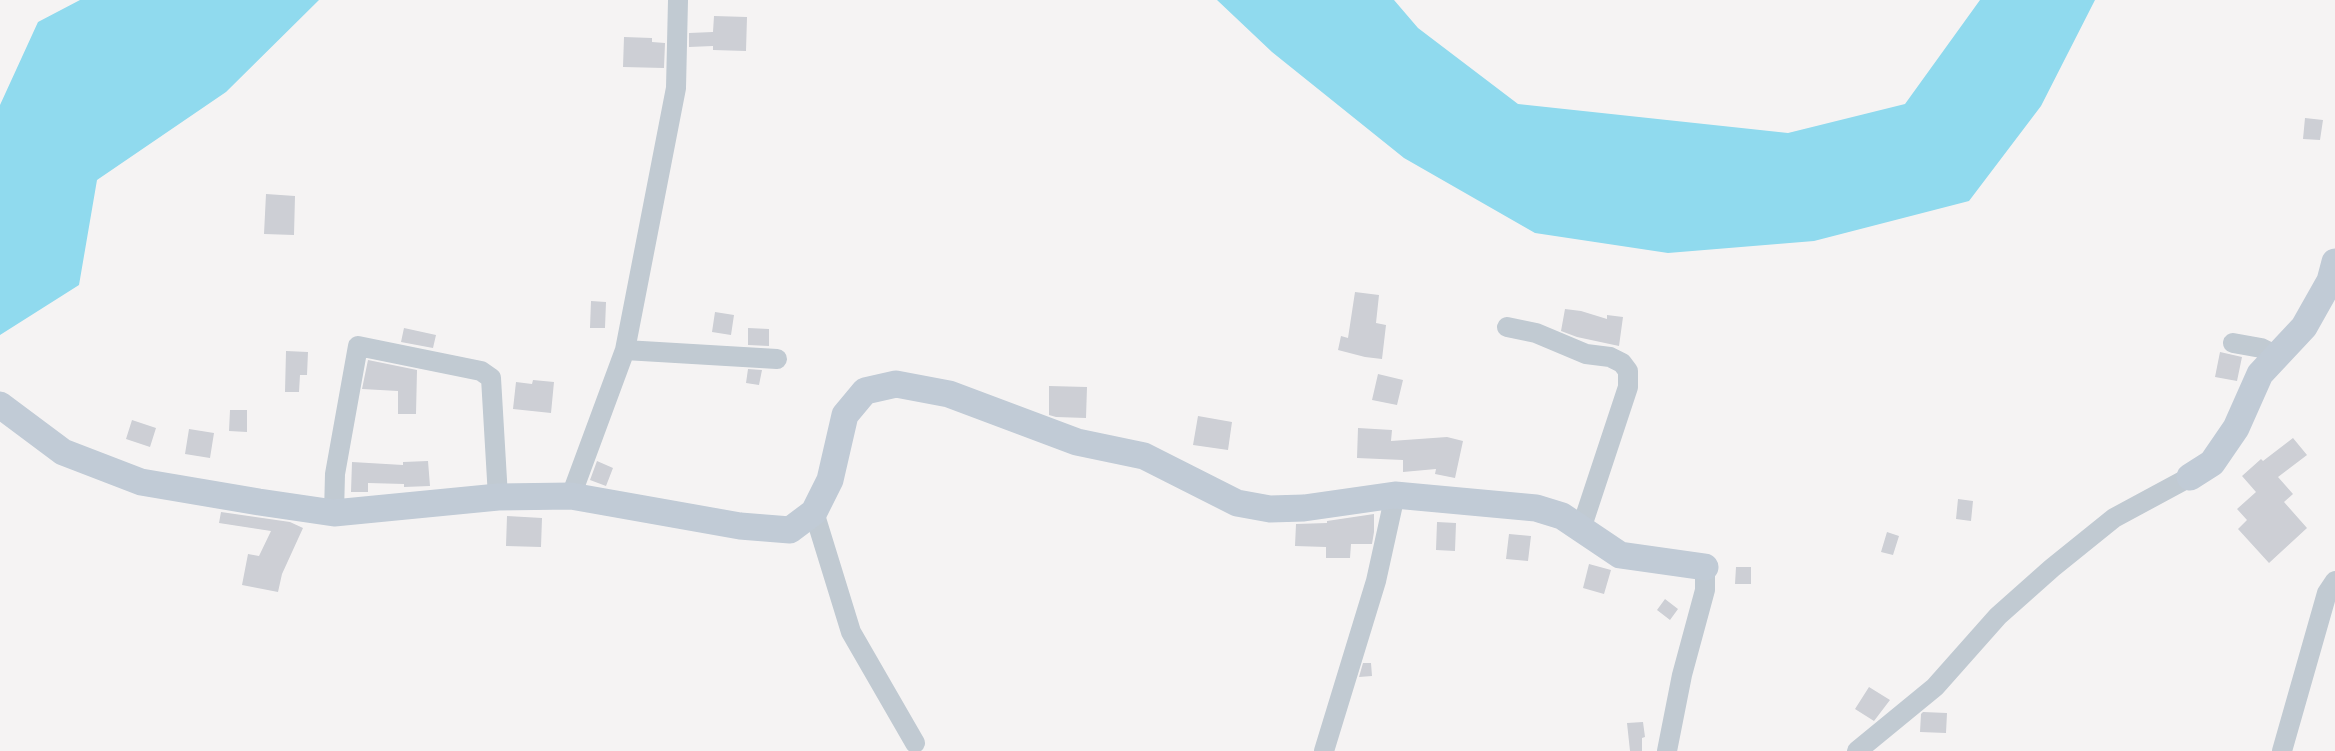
<!DOCTYPE html>
<html>
<head>
<meta charset="utf-8">
<style>
  body { margin:0 }
  canvas { display:block; background:#f5f3f3 }
</style>
</head>
<body>
<canvas width="2335" height="751"></canvas>
<script>
const c = document.querySelector('canvas').getContext('2d');
c.lineJoin = 'round';
function fill(path, color) {
  c.fillStyle = color;
  c.fill(path, 'evenodd');
}
function shape(rows) {
  const path = new Path2D();
  for (const r of rows) {
    path.moveTo(r[0], r[1]);
    for (let i = 2; i < r.length; i += 2) path.lineTo(r[i], r[i + 1]);
  }
  return path;
}
function stroke(path, color, width, dash) {
  c.strokeStyle = color;
  c.lineWidth = width;
  c.lineCap = dash ? 'butt' : 'round';
  c.setLineDash(dash || []);
  c.stroke(path);
}
fill(shape([
  [80,0,319,0,226,92,97,180,79,285,0,335,0,105,38,22],
  [1217,0,1394,0,1418,28,1518,104,1788,133,1905,104,1980,0,2095,0,2041,106,1969,201,1814,241,1668,253,1535,233,1404,158,1272,52]
]), '#90daee');
fill(shape([
  [714,16,747,17,746,51,713,50,713,46,689,47,689,33,713,32],
  [624,37,652,38,652,42,665,43,664,68,623,67],
  [2305,118,2323,120,2320,140,2303,139],
  [266,194,295,196,294,235,264,234],
  [1355,292,1379,295,1376,323,1386,325,1382,359,1365,357,1338,350,1341,336,1348,338],
  [591,301,606,302,605,328,590,328],
  [1565,309,1581,311,1607,319,1607,315,1623,317,1619,346,1577,337,1561,331],
  [715,312,734,315,731,335,712,332],
  [404,328,436,335,433,348,401,342],
  [748,328,769,329,769,346,748,345],
  [286,351,308,352,307,375,300,375,299,392,285,392],
  [2220,352,2242,357,2237,381,2215,377],
  [368,360,417,370,416,414,398,414,398,391,362,389],
  [748,369,762,370,759,385,746,383],
  [1378,374,1403,380,1397,405,1372,400],
  [533,380,554,382,551,413,513,409,516,382,532,384],
  [1049,386,1087,387,1086,418,1056,417,1049,415],
  [230,410,247,410,247,432,229,431],
  [1198,416,1232,422,1228,450,1193,445],
  [132,420,156,428,150,447,126,439],
  [1358,428,1392,430,1391,441,1447,437,1463,441,1455,478,1435,474,1436,469,1403,472,1403,460,1357,458],
  [189,429,214,433,210,458,185,454],
  [2293,438,2307,455,2278,477,2293,494,2284,502,2307,528,2269,563,2238,529,2247,520,2237,509,2256,492,2242,476,2261,459,2263,461],
  [428,461,430,486,404,487,404,484,368,483,368,492,351,492,352,462,403,465,403,462],
  [597,461,613,468,606,486,590,480],
  [1958,499,1973,501,1971,521,1956,519],
  [221,512,290,522,303,528,282,574,278,592,242,585,248,554,259,556,271,531,219,523],
  [1374,514,1374,532,1372,544,1351,544,1350,558,1326,558,1326,547,1295,546,1296,524,1327,523,1327,521],
  [507,516,542,518,541,547,506,546],
  [1437,522,1456,523,1455,551,1436,550],
  [1887,532,1899,536,1893,555,1881,552],
  [1509,534,1531,536,1528,561,1506,559],
  [1589,564,1611,570,1604,594,1583,588],
  [1736,567,1751,567,1751,584,1735,584],
  [1665,599,1678,609,1670,620,1657,610],
  [1363,663,1371,663,1372,676,1359,677],
  [1869,687,1890,700,1874,721,1855,709],
  [1923,712,1947,713,1946,733,1920,732,1921,714],
  [1643,722,1645,737,1642,738,1642,751,1630,751,1627,723]
]), '#cdcfd5');
stroke(shape([
  [1507,327,1536,333,1586,354,1610,357,1622,363,1628,371,1628,387,1581,529],
  [2233,343,2261,348,2277,356],
  [625,350,777,359],
  [571,496,625,350,676,88,678,0],
  [814,512,851,632,915,743],
  [334,513,335,474,358,346,481,371,491,378,498,497],
  [1324,751,1376,581,1395,495],
  [1667,751,1682,675,1705,590,1705,567],
  [1857,751,1935,687,1998,616,2052,568,2114,518,2190,477],
  [2282,751,2327,593,2335,581]
]), '#c1cad2', 20);
stroke(shape([
  [0,405,63,452,141,482,259,502,334,513,498,497,571,496,740,526,790,530,814,512,830,480,845,415,865,391,896,384,949,394,1077,442,1144,456,1237,503,1270,509,1304,508,1395,495,1536,508,1562,516,1620,555,1705,567],
  [2190,477,2212,463,2236,428,2260,374,2304,327,2330,281,2335,262]
]), '#c1cbd6', 27);
</script>
</body>
</html>
